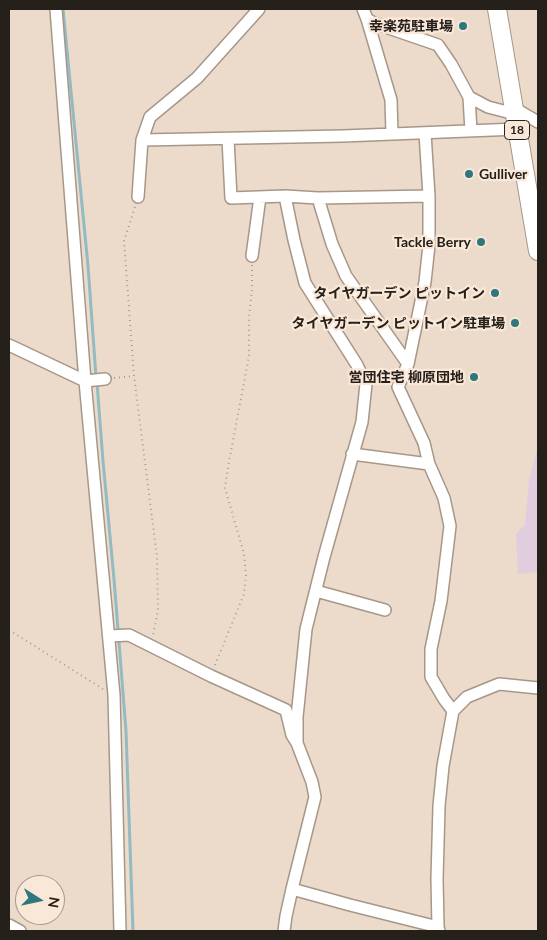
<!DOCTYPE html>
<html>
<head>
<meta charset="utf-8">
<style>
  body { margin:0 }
  #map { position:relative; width:547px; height:940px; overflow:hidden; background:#ecdbcb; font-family:Lato,sans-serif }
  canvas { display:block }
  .frame { position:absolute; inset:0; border:10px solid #26201a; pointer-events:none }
  .north { position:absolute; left:15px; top:875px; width:50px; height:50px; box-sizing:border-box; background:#f9e8d8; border:1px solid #a5988c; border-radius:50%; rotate:100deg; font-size:14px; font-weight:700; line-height:20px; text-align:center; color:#26201a }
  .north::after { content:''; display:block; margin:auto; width:18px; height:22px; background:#2e787d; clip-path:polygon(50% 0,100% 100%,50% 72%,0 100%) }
</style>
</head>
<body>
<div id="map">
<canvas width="547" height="940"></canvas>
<div class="frame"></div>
<div class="north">N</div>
</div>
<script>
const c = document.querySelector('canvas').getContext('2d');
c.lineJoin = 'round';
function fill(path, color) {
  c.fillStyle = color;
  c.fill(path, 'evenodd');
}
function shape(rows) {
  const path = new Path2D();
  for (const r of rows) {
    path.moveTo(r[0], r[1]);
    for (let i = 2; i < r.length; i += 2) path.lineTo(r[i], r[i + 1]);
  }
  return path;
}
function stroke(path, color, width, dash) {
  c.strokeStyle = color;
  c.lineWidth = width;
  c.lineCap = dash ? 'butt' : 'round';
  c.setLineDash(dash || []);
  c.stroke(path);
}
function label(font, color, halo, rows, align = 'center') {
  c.font = font + ' Lato,"Noto Sans JP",sans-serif';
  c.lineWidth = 4.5;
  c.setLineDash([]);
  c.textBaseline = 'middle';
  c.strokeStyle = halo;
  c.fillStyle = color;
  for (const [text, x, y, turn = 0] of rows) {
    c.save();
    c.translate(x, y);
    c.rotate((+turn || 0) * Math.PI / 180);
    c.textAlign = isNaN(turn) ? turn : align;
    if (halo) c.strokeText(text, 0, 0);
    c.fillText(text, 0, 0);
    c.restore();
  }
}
fill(shape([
  [538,446,538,572,518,574,516,534,525,524,529,480]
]), '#e0cedf');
stroke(shape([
  [63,9,88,266,96,377],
  [97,383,103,461,114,579,126,731,133,931]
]), '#94bbc3', 3);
const minor = shape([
  [56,9,85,381,114,695,120,931],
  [363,9,367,19,374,23,438,45,451,64,469,97,488,107,515,114],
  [367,19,391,100,392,134],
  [469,97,471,131],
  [514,108,538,122],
  [425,133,429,196,429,245,425,282,408,364,398,387,424,443,429,464,444,498,450,526,441,601,431,649,431,677,444,699,453,711],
  [228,139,231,198,285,196,318,198,332,244,346,276,408,364],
  [142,140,343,136,517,129],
  [285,196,294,240,305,283,357,365,366,384,362,422,324,557,306,629,297,717,297,743],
  [138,197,142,140,150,117,197,78,259,9],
  [318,198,429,196],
  [252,256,260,197],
  [9,345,85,381,105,379],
  [352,454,429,464],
  [316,591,385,610],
  [109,636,129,635,211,676,286,710,292,735,297,743,312,782,315,797,292,889,286,916,284,931],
  [292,889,350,905,438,927],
  [9,925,20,931],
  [439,931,438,927,437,879,439,806,443,766,453,711,467,697,499,684,538,688]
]);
const highway = shape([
  [497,9,538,251]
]);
stroke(minor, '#a79788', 14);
stroke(highway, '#a79788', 20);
stroke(shape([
  [135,207,124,241,134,376,157,557,158,610,153,636],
  [114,378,134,376],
  [9,630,103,689],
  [215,665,244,594,246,575,244,554,225,488,228,467,249,356,249,317,252,290,252,265]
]), '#a99b8f', 2, [1, 4]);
stroke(minor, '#fff', 11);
stroke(highway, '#fff', 18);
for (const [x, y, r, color] of [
  [463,26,5,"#2e787d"],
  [469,174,5,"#2e787d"],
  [481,242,5,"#2e787d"],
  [495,293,5,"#2e787d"],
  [515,323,5,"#2e787d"],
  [474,377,5,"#2e787d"]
]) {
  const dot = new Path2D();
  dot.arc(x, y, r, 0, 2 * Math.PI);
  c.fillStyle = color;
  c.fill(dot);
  stroke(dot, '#f9e8d8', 2);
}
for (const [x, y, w] of [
  [517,130,25]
]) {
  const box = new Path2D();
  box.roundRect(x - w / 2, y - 9.5, w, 19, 4);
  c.fillStyle = '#f9e8d8';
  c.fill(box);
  stroke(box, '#26201a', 1);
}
label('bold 12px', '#26201a', null, [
  ["18",517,130]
]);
label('bold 14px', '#26201a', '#f9e8d8', [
  ["幸楽苑駐車場",453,26],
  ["Gulliver",479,174,"left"],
  ["Tackle Berry",471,242],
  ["タイヤガーデン ピットイン",485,293],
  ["タイヤガーデン ピットイン駐車場",505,323],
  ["営団住宅 柳原団地",464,377]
], 'right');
</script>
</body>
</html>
